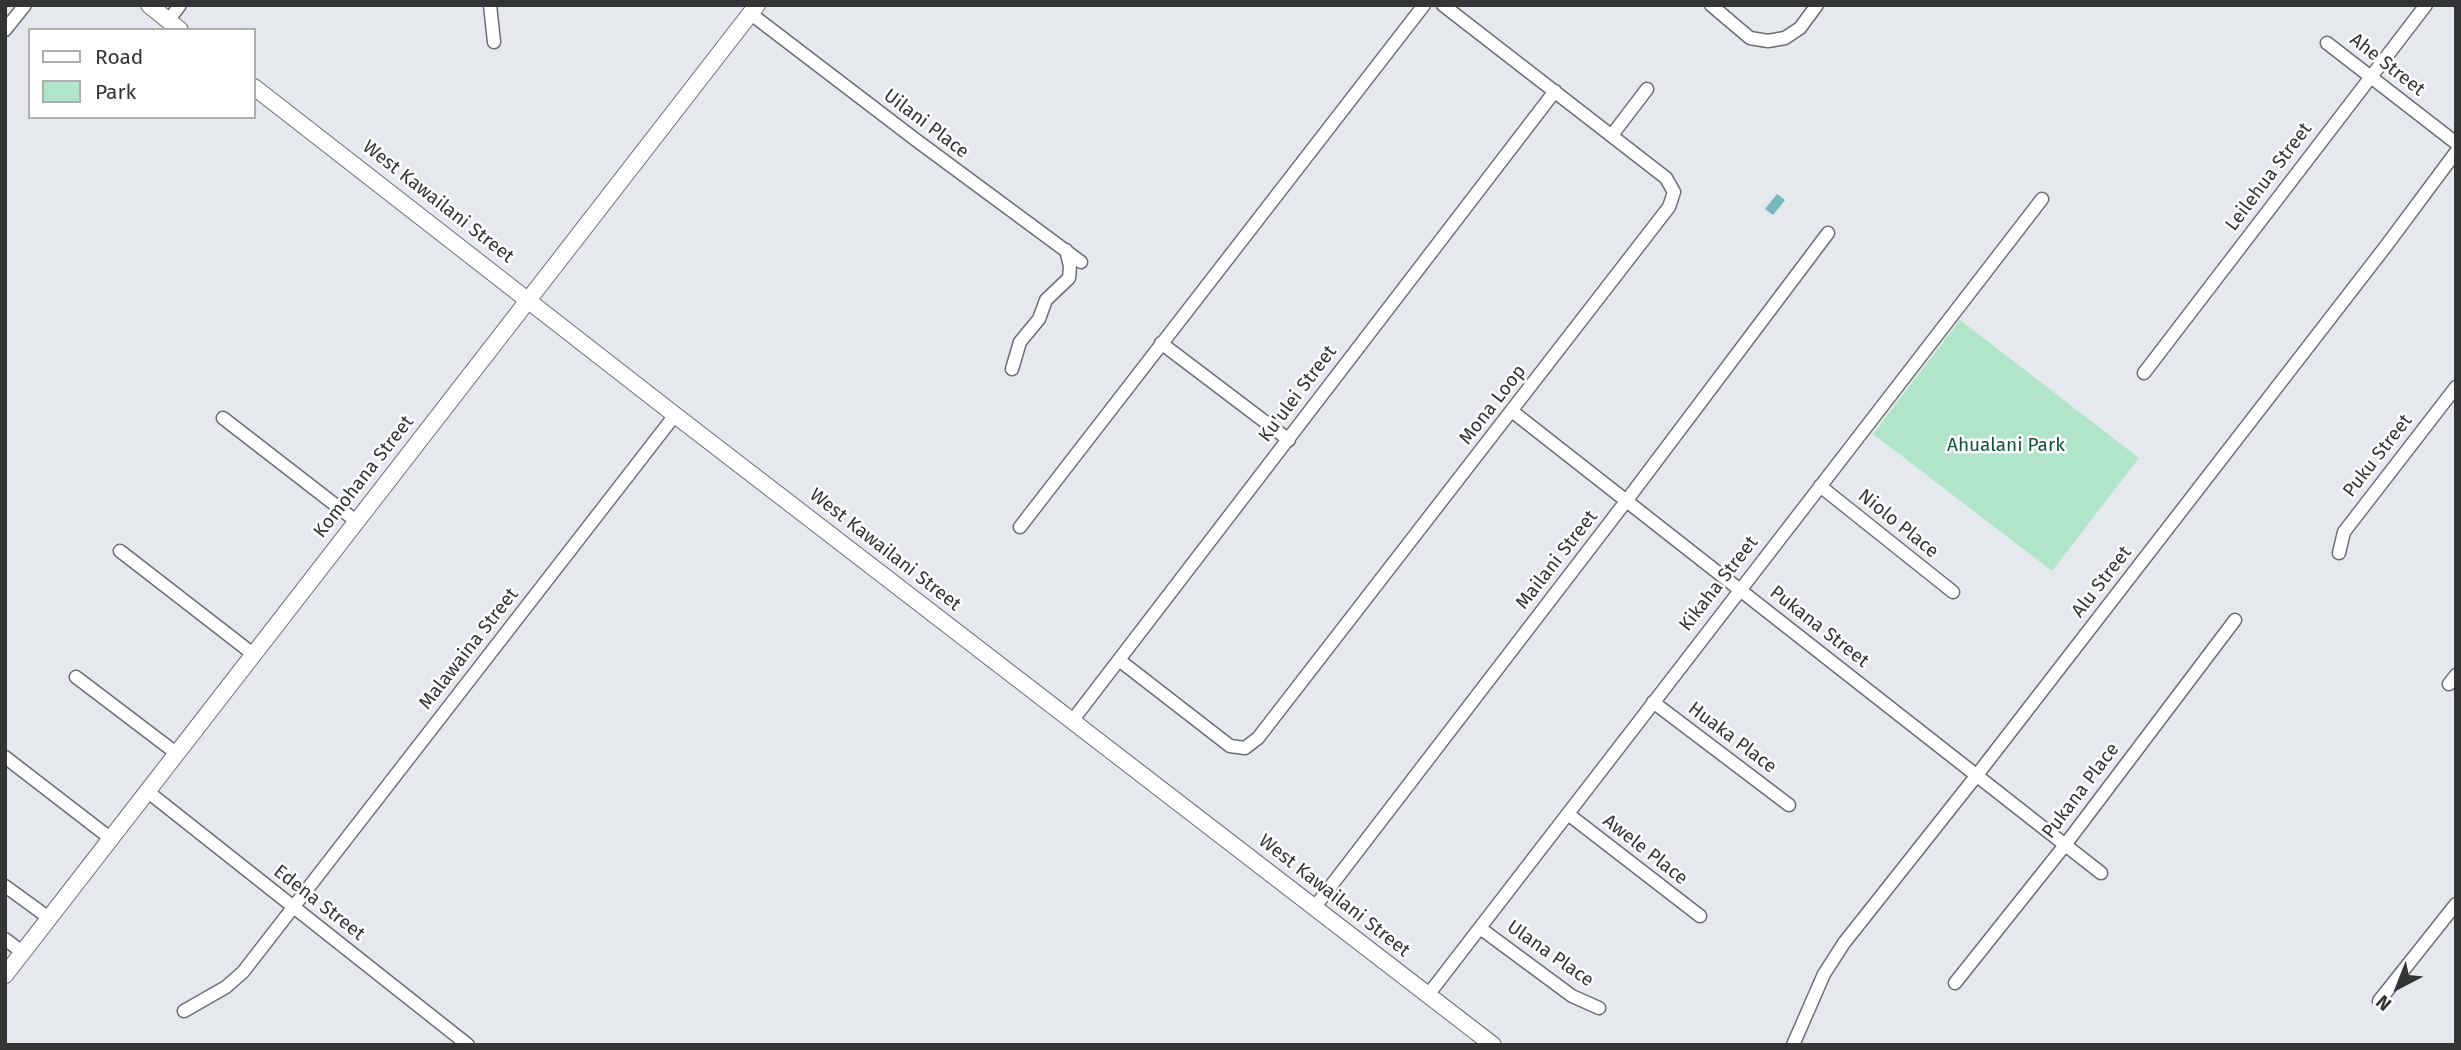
<!DOCTYPE html>
<html>
<head>
<meta charset="utf-8">
<style>
  body { margin:0 }
  #map { position:relative; width:2461px; height:1050px; overflow:hidden; background:#e5e8ec; font-family:"Fira Sans",sans-serif }
  canvas { display:block }
  .frame { position:absolute; inset:0; border:7px solid #333435; pointer-events:none }
  .legend { position:absolute; left:28px; top:28px; width:228px; height:91px; box-sizing:border-box; background:#fff; border:2px solid #adaeae; margin:0; padding:9px 12px; list-style:none; font-size:21px; color:#333435 }
  .legend li { display:flex; align-items:center; gap:14px; height:35px }
  .legend b { width:35px; border:2px solid #adaeae }
  .north { position:absolute; left:2363px; top:952px; width:70px; height:70px; -webkit-text-stroke:5px #fff; paint-order:stroke; rotate:222deg; font-size:19px; font-weight:700; line-height:28px; text-align:center; color:#333435 }
  .north::after { content:''; display:block; margin:auto; width:24px; height:32px; background:#333435; clip-path:polygon(50% 0,100% 100%,50% 72%,0 100%) }
</style>
</head>
<body>
<div id="map">
<canvas width="2461" height="1050"></canvas>
<div class="frame"></div>
<ul class="legend">
<li><b style="height:9px;background:#fff"></b>Road</li>
<li><b style="height:19px;background:#b0e5c9"></b>Park</li>
</ul>
<div class="north">N</div>
</div>
<script>
const c = document.querySelector('canvas').getContext('2d');
c.lineJoin = 'round';
function fill(path, color) {
  c.fillStyle = color;
  c.fill(path, 'evenodd');
}
function shape(rows) {
  const path = new Path2D();
  for (const r of rows) {
    path.moveTo(r[0], r[1]);
    for (let i = 2; i < r.length; i += 2) path.lineTo(r[i], r[i + 1]);
  }
  return path;
}
function stroke(path, color, width, dash) {
  c.strokeStyle = color;
  c.lineWidth = width;
  c.lineCap = dash ? 'butt' : 'round';
  c.setLineDash(dash || []);
  c.stroke(path);
}
function label(font, color, halo, rows, align = 'center') {
  c.font = font + ' "Fira Sans",sans-serif';
  c.lineWidth = 5;
  c.setLineDash([]);
  c.textBaseline = 'middle';
  c.strokeStyle = halo;
  c.fillStyle = color;
  for (const [text, x, y, turn = 0] of rows) {
    c.save();
    c.translate(x, y);
    c.rotate((+turn || 0) * Math.PI / 180);
    c.textAlign = isNaN(turn) ? turn : align;
    if (halo) c.strokeText(text, 0, 0);
    c.fillText(text, 0, 0);
    c.restore();
  }
}
fill(shape([
  [1960,320,2139,458,2052,571,1873,434]
]), '#b0e5c9');
fill(shape([
  [1777,194,1785,200,1773,215,1765,209]
]), '#73b9bc');
stroke(shape([
  [2115,1045,2126,1045]
]), '#73b9bc', 3.5);
const minor = shape([
  [490,5,494,42],
  [1711,5,1750,38,1768,41,1785,38,1800,28,1817,5],
  [751,14,916,140,1081,262],
  [168,21,180,5],
  [5,30,25,5],
  [2327,43,2456,143],
  [1612,135,1647,89],
  [1161,343,1289,440],
  [1012,369,1020,342,1039,319,1046,300,1069,278,1070,266,1066,250],
  [2144,373,2426,5],
  [1513,412,2101,873],
  [223,418,356,521],
  [1820,486,1953,592],
  [1020,527,1424,5],
  [120,551,253,654],
  [2339,553,2344,532,2456,387],
  [1119,660,1230,746,1245,748,1258,738,1669,207,1674,192,1666,178,1443,5],
  [76,677,176,753],
  [2449,684,2456,675],
  [1653,702,1789,805],
  [1072,721,1555,91],
  [5,757,110,838],
  [147,791,468,1045],
  [1568,814,1700,916],
  [5,886,49,918],
  [1314,908,1627,500,1828,233],
  [1480,928,1572,996,1599,1008],
  [5,939,22,952],
  [1955,983,2065,845,2235,620],
  [1428,995,2042,199],
  [2379,1001,2456,904],
  [184,1011,226,987,243,972,675,415],
  [1793,1045,1824,974,1844,943,1977,775,2386,246,2456,152]
]);
const tertiary = shape([
  [149,5,180,30],
  [254,87,675,415,1493,1045],
  [5,975,757,5]
]);
stroke(minor, '#6b6d71', 15);
stroke(tertiary, '#6b6d71', 18);
stroke(minor, '#fff', 12);
stroke(tertiary, '#fff', 16);
label('19px', '#333435', '#fff', [
  ["Ahe Street",2387,65,38],
  ["Uilani Place",926,124,37],
  ["Leilehua Street",2269,177,-53],
  ["West Kawailani Street",438,202,38],
  ["Ku'ulei Street",1298,394,-53],
  ["Mona Loop",1493,405,-52],
  ["Puku Street",2378,456,-52],
  ["Komohana Street",364,477,-52],
  ["Niolo Place",1898,524,39],
  ["West Kawailani Street",885,550,38],
  ["Mailani Street",1557,560,-52],
  ["Alu Street",2102,582,-52],
  ["Kikaha Street",1719,584,-52],
  ["Pukana Street",1819,627,38],
  ["Malawaina Street",469,649,-52],
  ["Huaka Place",1732,738,37],
  ["Pukana Place",2081,791,-53],
  ["Awele Place",1645,850,38],
  ["West Kawailani Street",1334,896,38],
  ["Edena Street",319,903,38],
  ["Ulana Place",1550,954,35]
]);
label('19px', '#0e5338', '#fff', [
  ["Ahualani Park",2006,446]
]);
</script>
</body>
</html>
